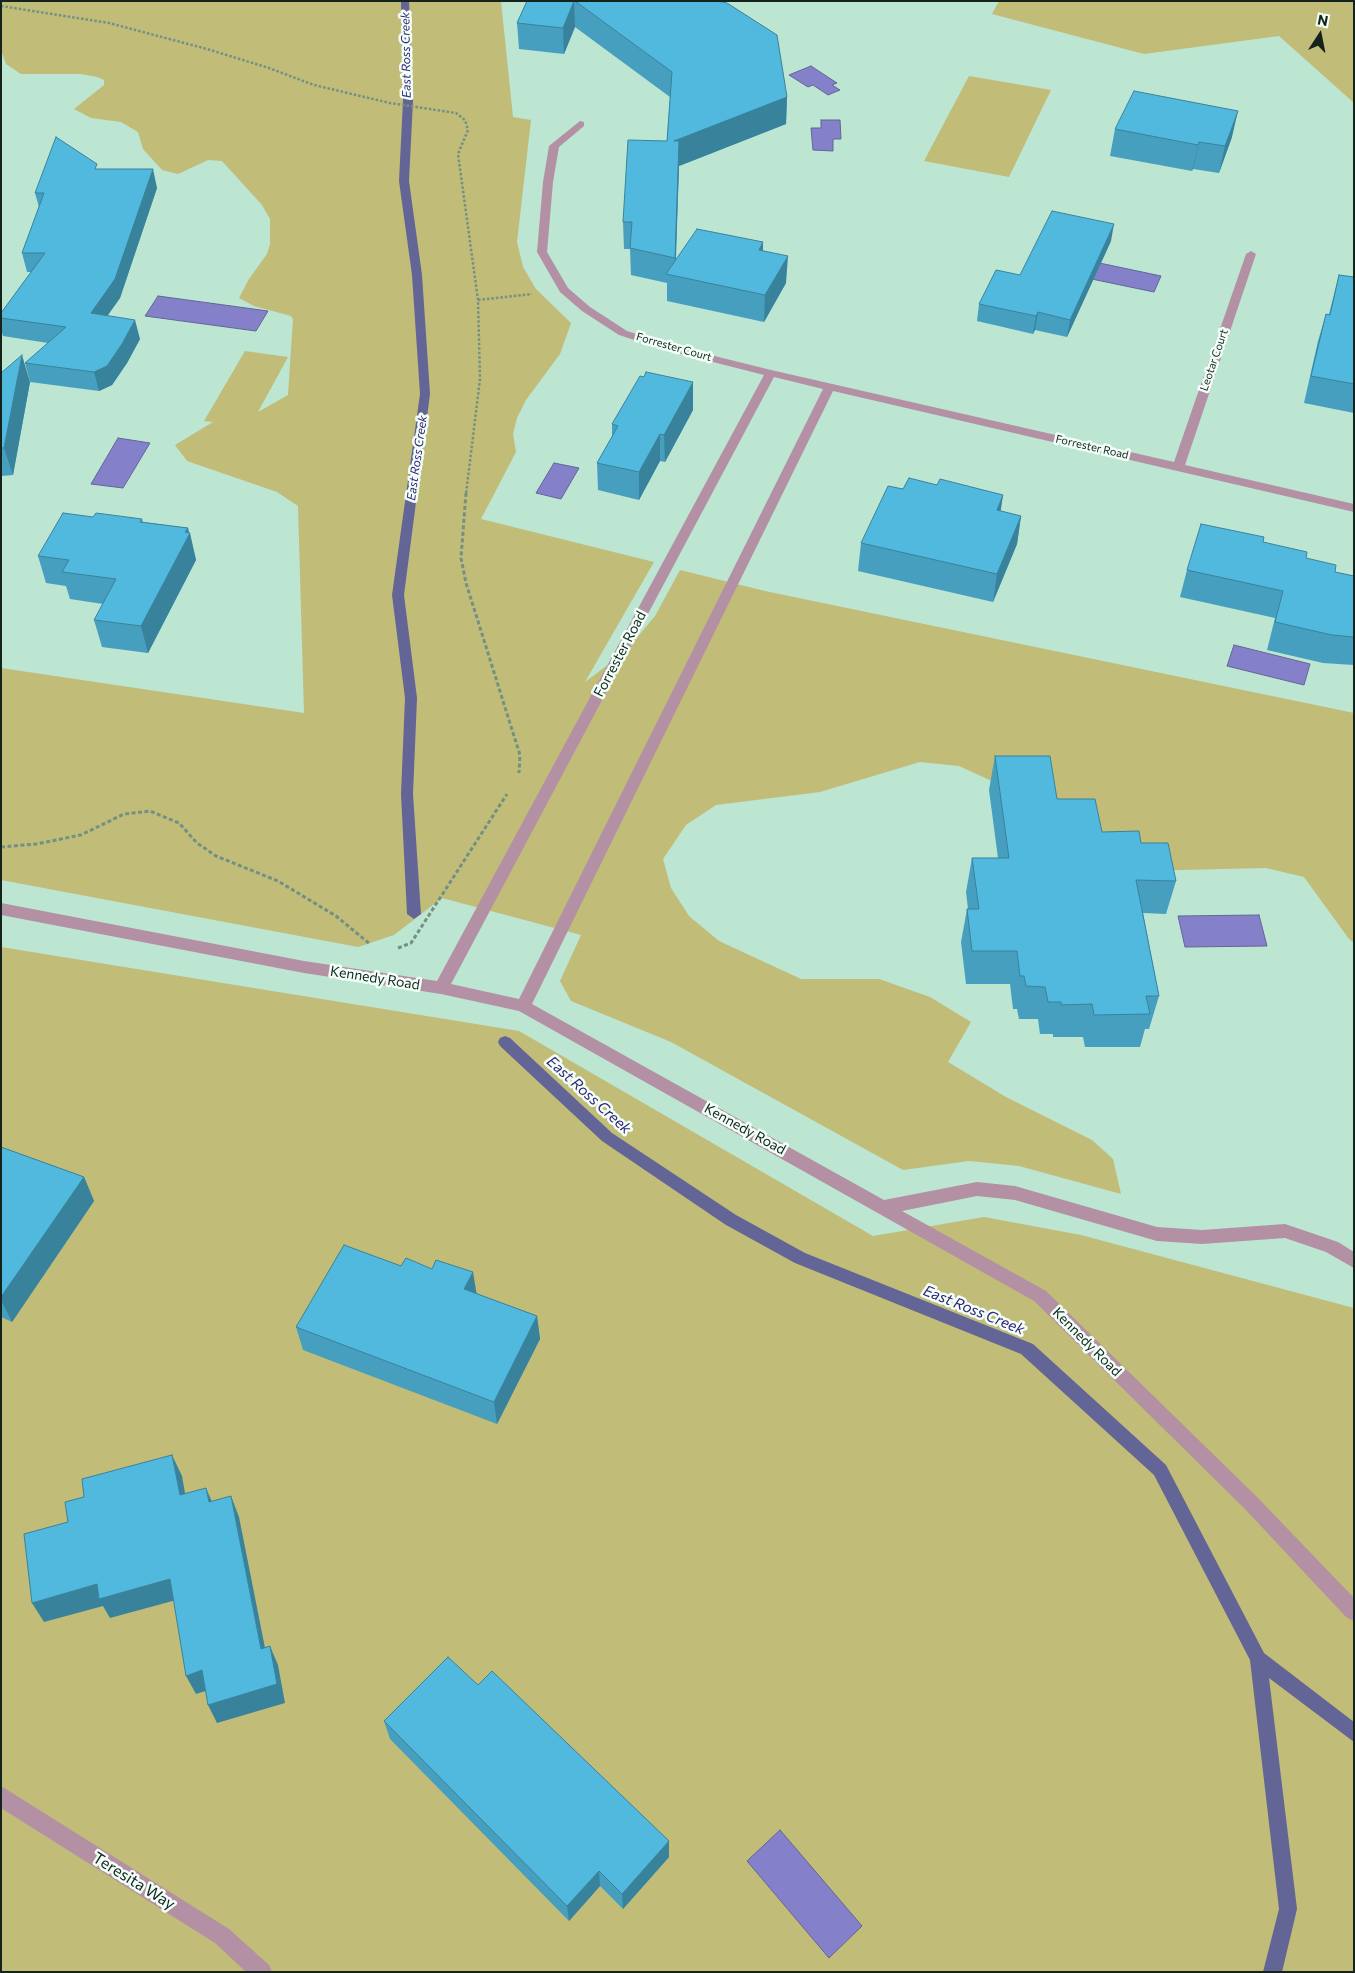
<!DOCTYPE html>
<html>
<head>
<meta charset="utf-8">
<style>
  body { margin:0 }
  #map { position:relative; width:1355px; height:1973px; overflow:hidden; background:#bce5d2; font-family:Commissioner,sans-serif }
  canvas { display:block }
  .frame { position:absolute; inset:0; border:2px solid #14241d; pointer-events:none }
  .north { position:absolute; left:1295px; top:10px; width:50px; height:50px; -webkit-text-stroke:4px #f2fff8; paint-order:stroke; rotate:11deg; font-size:14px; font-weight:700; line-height:20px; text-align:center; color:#14241d }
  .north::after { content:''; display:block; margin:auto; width:18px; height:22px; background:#14241d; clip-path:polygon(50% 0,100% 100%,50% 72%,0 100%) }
</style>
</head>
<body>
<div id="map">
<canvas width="1355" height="1973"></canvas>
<div class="frame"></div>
<div class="north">N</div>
</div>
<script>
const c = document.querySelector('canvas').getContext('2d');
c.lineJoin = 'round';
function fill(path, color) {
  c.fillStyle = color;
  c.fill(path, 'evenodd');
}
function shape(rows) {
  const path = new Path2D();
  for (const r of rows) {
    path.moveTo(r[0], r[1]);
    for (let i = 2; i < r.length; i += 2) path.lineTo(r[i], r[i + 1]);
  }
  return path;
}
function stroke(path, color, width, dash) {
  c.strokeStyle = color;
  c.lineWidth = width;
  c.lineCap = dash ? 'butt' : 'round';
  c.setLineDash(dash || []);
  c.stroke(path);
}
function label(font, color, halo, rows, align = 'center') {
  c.font = font + ' Commissioner,sans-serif';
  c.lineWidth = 5;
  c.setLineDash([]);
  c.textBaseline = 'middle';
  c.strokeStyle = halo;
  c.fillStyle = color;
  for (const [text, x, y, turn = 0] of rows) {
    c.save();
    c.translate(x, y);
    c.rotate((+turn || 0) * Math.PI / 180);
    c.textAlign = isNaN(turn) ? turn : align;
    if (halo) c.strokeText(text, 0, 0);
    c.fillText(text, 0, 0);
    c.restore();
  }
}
fill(shape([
  [1,1,501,1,513,117,531,120,517,242,523,267,536,289,571,323,560,354,526,400,517,418,513,434,516,452,481,519,654,562,585,682,625,652,655,616,680,570,765,591,1354,713,1354,943,1349,939,1304,877,1266,868,1137,871,994,782,959,766,920,762,820,792,716,805,686,825,663,859,671,888,689,916,719,941,801,979,879,979,930,997,971,1022,948,1062,1006,1097,1092,1140,1113,1159,1121,1194,1019,1166,969,1161,903,1170,671,1042,571,1001,560,981,581,935,442,898,394,935,358,947,1,880,1,668,304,713,298,506,277,492,187,461,175,445,213,422,204,421,245,351,288,357,258,412,288,395,293,319,291,316,254,306,239,298,249,279,267,254,270,244,270,219,262,205,222,161,208,160,178,174,162,170,143,149,138,132,121,122,91,118,74,109,104,85,104,80,97,77,81,74,21,74,6,64,1,50],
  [999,1,1354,1,1354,103,1279,36,1144,54,992,14],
  [969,76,1051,90,1009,177,924,161],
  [1,947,519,1031,873,1236,984,1217,1081,1235,1354,1308,1354,1972,1,1972]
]), '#c1bc78');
const water = shape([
  [811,66,837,83,832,85,840,90,828,95,813,85,808,87,789,75,811,66],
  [821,120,840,120,841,139,833,139,833,151,813,150,811,128,821,128,821,120],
  [1071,257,1161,276,1154,292,1063,273,1071,257],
  [158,296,268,311,256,331,145,316,158,296],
  [118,438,150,443,123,488,91,484,118,438],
  [554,463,579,468,561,499,536,493,554,463],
  [1234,645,1310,664,1304,685,1227,666,1234,645],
  [1259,915,1267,946,1185,947,1178,916,1259,915],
  [780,1830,862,1926,829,1958,747,1861,780,1830]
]);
fill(water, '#8481ca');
stroke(water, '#626596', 1);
fill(shape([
  [401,1,409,1,413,101,409,181,422,275,430,394,404,595,417,698,413,794,421,914,414,919,407,914,401,794,405,698,392,595,420,394,412,275,399,181,403,101,401,1],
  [505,1036,510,1038,612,1133,736,1215,805,1253,1033,1344,1166,1465,1264,1653,1354,1722,1354,1742,1269,1678,1297,1909,1282,1972,1263,1972,1279,1909,1250,1660,1154,1475,1021,1354,795,1263,726,1225,602,1141,500,1046,498,1042,500,1038,505,1036]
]), '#626596');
stroke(shape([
  [1,6,109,23,207,49,269,68,314,85,390,103,456,113,465,120,468,130,458,154,478,300,480,379,466,494],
  [478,300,532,294]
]), '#739183', 2.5, [2.5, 2]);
stroke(shape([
  [466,493,461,558,466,583,520,755,519,773],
  [1,847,36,844,81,835,124,814,150,811,179,823,197,843,216,856,278,881,336,916,370,944],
  [398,948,411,943,507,794]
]), '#739183', 3, [4, 2.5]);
fill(shape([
  [580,121,584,122,584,126,559,147,553,182,547,252,568,288,590,307,627,331,670,345,771,370,1174,462,1246,254,1251,251,1256,254,1185,465,1354,504,1354,512,833,391,532,1004,884,1200,977,1182,1015,1186,1157,1227,1202,1230,1285,1224,1338,1242,1354,1252,1354,1268,1326,1252,1285,1238,1202,1244,1157,1241,1015,1200,977,1196,902,1211,1046,1291,1257,1497,1354,1598,1354,1621,1347,1618,1245,1509,1034,1301,519,1011,441,994,304,973,1,915,1,903,304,961,437,981,764,375,662,349,619,335,582,311,560,292,537,252,543,182,549,146,580,121],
  [774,377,823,389,519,999,451,984,774,377],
  [1,1786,229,1929,269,1965,272,1972,246,1972,215,1943,1,1808,1,1786]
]), '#b390a3');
fill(shape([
  [527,1,717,1,787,97,786,124,679,166,676,260,763,242,763,251,786,283,764,322,667,301,667,283,631,275,630,249,624,249,623,222,667,141,670,97,575,27,564,54,519,49,517,23],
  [1115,129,1232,137,1219,173,1193,169,1192,171,1110,156],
  [98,169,157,188,120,298,107,316,140,339,127,363,112,385,99,391,30,382,25,363,48,343,3,336,1,329,1,313,31,272,27,272,22,253,39,207,35,193],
  [1111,241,1067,337,1035,330,1033,334,977,321,979,304,1020,275],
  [1339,275,1354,277,1354,413,1304,403,1318,341,1326,314,1329,314],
  [1,373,30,382,13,475,1,476],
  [693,410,665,462,660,461,639,500,598,490,597,463,612,437,612,424],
  [937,485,1003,495,1000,511,1021,516,1017,544,993,602,858,571,861,543,903,489],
  [142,519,143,522,188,528,196,560,148,653,102,647,94,620,103,604,70,599,66,586,46,583,38,556],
  [1263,542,1306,558,1335,572,1354,576,1354,665,1323,663,1267,650,1275,618,1180,597,1187,570],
  [995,756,1057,799,1102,832,1141,843,1176,881,1166,914,1143,913,1159,996,1149,1029,1145,1029,1140,1047,1085,1047,1083,1037,1053,1037,1053,1034,1040,1034,1038,1019,1019,1019,1017,1009,1013,1009,1010,984,966,984,961,942,967,909,968,909,966,892,972,858,998,858,989,790],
  [1,1147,84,1177,94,1201,12,1322,1,1317],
  [401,1266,537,1316,540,1339,497,1424,303,1350,296,1327],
  [478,1685,669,1857,623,1909,600,1886,569,1921,390,1739,384,1721]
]), '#479fbf');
fill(shape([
  [574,1,575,27,564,54,563,28],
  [787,97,786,124,679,166,675,276,674,141],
  [1238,111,1232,137,1219,173,1225,146],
  [1199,142,1193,169,1192,171,1198,145],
  [153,169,157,188,120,298,96,332,91,313],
  [1114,224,1111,241,1067,337,1070,320],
  [763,242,762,269,759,250],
  [788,256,786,283,764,322,765,295],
  [1038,312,1035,330,1033,334,1036,316],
  [135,320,140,339,127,363,112,385,99,391,94,372],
  [22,355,30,382,13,475,4,448],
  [693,382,693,410,665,462,664,435],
  [660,434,660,461,639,500,639,472],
  [1003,495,999,522,997,510],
  [1021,516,1017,544,993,602,997,574],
  [188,528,189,534,190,533,196,560,148,653,141,626],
  [84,1177,94,1201,12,1322,1,1300,1,1297],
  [473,1272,477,1296,464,1289],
  [537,1316,540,1339,497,1424,494,1402],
  [172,1455,182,1476,189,1516,180,1495],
  [206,1488,215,1509,209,1502],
  [231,1496,239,1517,269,1668,261,1649],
  [170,1579,180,1599,110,1618,103,1606,44,1622,32,1603,97,1584],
  [270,1646,278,1665,285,1703,217,1723,208,1705],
  [202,1670,212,1689,196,1694,186,1676],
  [669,1841,669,1857,623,1909,622,1894],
  [599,1871,600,1886,569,1921,567,1906]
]), '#39829b');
const building = shape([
  [527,1,574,1,563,28,517,23,527,1],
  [575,1,717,1,727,3,777,35,787,97,674,141,679,141,675,258,630,248,632,222,623,222,628,140,667,141,672,72,575,1],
  [1134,91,1238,111,1225,146,1199,142,1198,145,1115,129,1134,91],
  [56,137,97,164,95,169,153,169,115,279,91,313,135,320,122,344,107,366,94,372,25,363,66,327,1,318,1,313,45,253,22,253,44,193,35,193,56,137],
  [1052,211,1114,224,1070,320,1038,312,1036,316,979,304,996,270,1020,275,1052,211],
  [697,229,763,242,759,250,788,256,765,295,666,274,697,229],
  [1339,275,1354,277,1354,384,1311,376,1326,314,1330,315,1339,275],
  [22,355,4,448,1,448,1,373,22,355],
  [646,372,693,382,664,435,660,434,639,472,597,463,618,426,612,424,640,376,644,377,646,372],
  [909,478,937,485,940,479,1003,495,997,510,1021,516,997,574,861,543,888,486,903,489,909,478],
  [63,513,93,517,96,513,142,519,140,522,188,528,185,532,190,533,141,626,94,620,116,579,62,572,69,560,38,556,63,513],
  [1201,524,1264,537,1263,542,1307,552,1306,558,1336,565,1335,572,1354,576,1354,637,1332,635,1275,622,1283,591,1187,570,1201,524],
  [995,756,1050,756,1057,799,1095,799,1102,832,1139,831,1141,843,1168,843,1176,881,1136,880,1159,996,1146,996,1150,1014,1094,1015,1092,1004,1061,1005,1061,1002,1048,1002,1045,987,1026,986,1024,976,1020,976,1017,951,972,951,967,909,979,909,972,858,1009,858,995,756],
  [1,1147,84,1177,1,1297,1,1147],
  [344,1245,401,1266,406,1258,432,1269,436,1260,473,1272,464,1289,537,1316,494,1402,296,1327,344,1245],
  [172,1455,180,1495,206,1488,209,1502,231,1496,261,1649,270,1646,277,1684,208,1705,202,1670,186,1676,170,1579,99,1599,97,1584,32,1603,24,1534,68,1522,65,1502,84,1497,82,1479,172,1455],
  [448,1657,478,1685,492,1671,669,1841,622,1894,599,1871,567,1906,384,1721,448,1657]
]);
fill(building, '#52b9de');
stroke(building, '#39829b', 1);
label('11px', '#14241d', '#f2fff8', [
  ["Forrester Court",674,347,16],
  ["Leotar Court",1214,360,-71],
  ["Forrester Road",1092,447,13]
]);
label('italic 12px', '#332278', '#f2fff8', [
  ["East Ross Creek",406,55,-91],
  ["East Ross Creek",417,458,-82]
]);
label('14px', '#14241d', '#f2fff8', [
  ["Forrester Road",620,654,-62],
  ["Kennedy Road",375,978,9],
  ["Kennedy Road",745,1129,29],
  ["Kennedy Road",1087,1342,45]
]);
label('italic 15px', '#332278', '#f2fff8', [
  ["East Ross Creek",589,1095,42],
  ["East Ross Creek",974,1310,22]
]);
label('16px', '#14241d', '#f2fff8', [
  ["Teresita Way",134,1881,32]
]);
</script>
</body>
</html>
